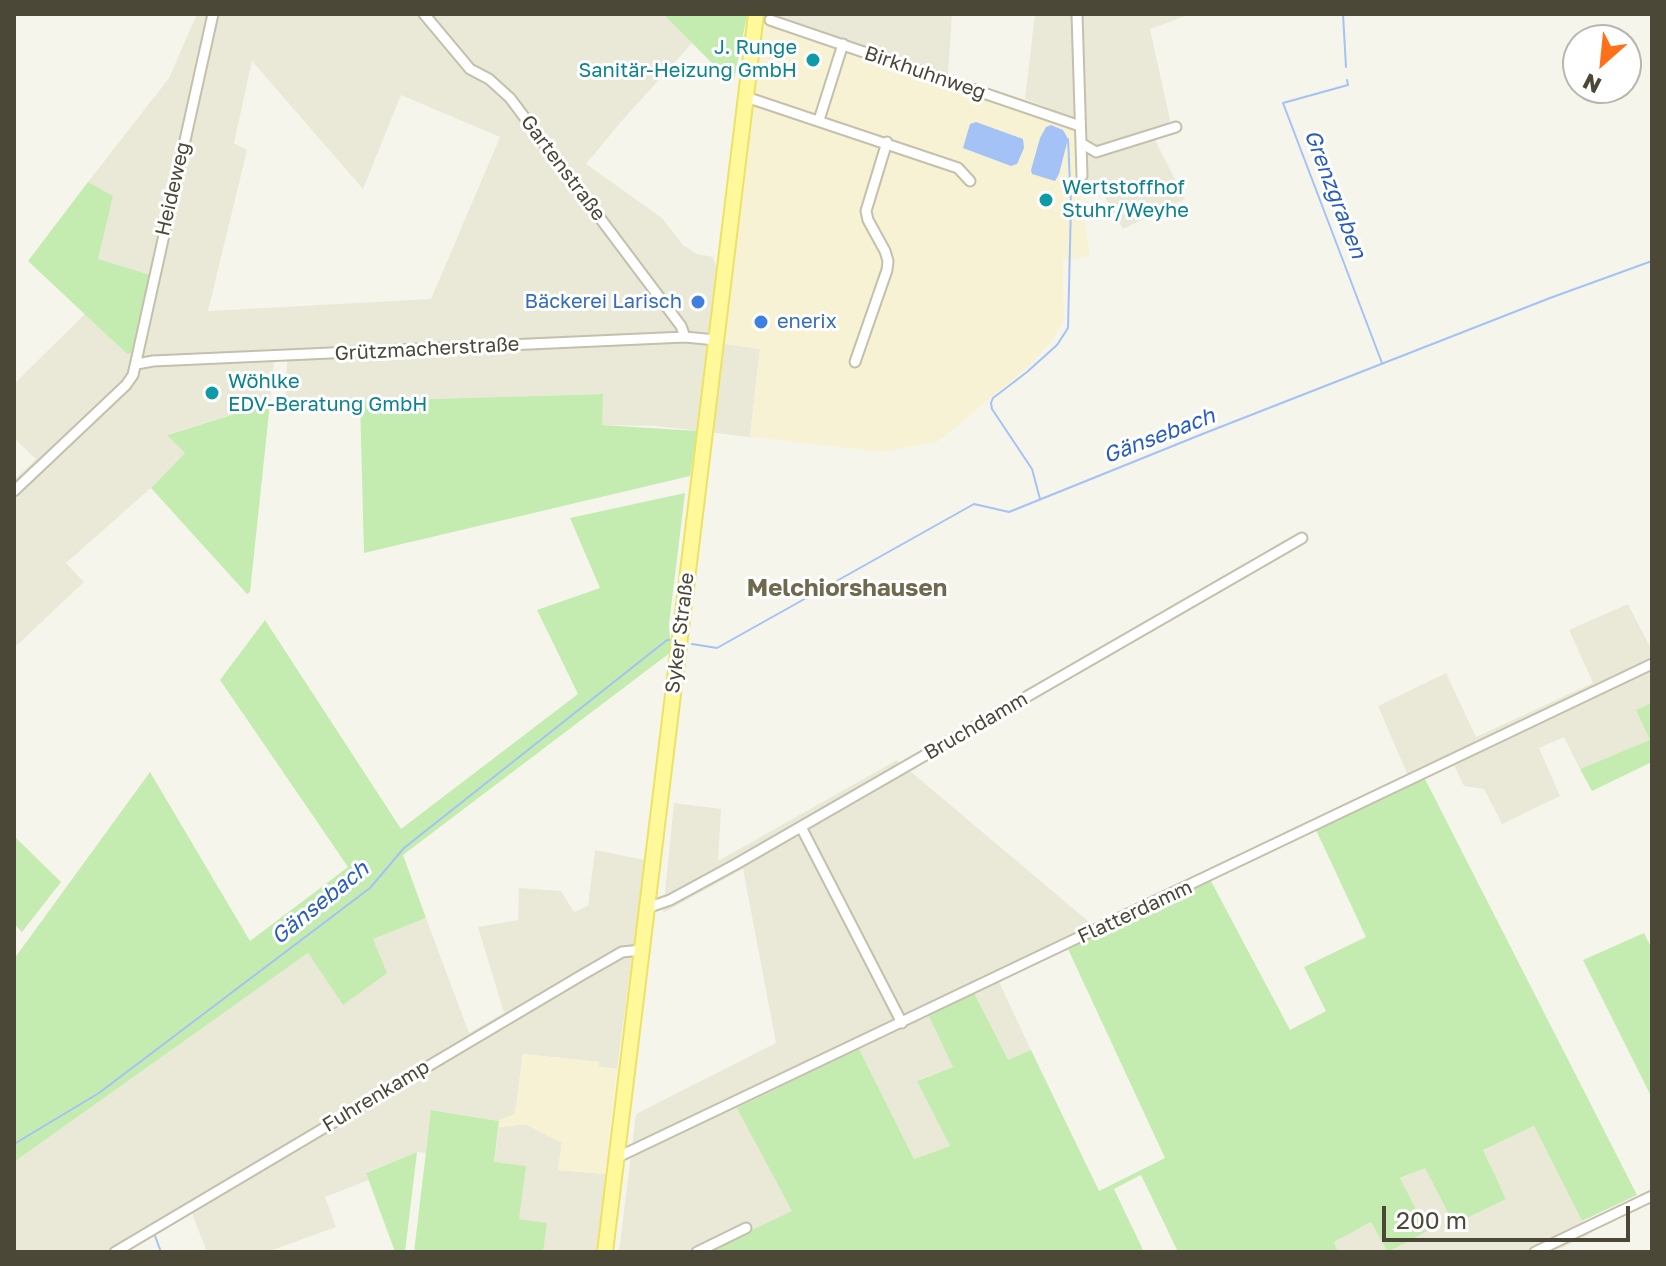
<!DOCTYPE html>
<html>
<head>
<meta charset="utf-8">
<style>
  body { margin:0 }
  #map { position:relative; width:1666px; height:1266px; overflow:hidden; background:#f6f5eb; font-family:"Golos Text",sans-serif }
  canvas { display:block }
  .frame { position:absolute; inset:0; border:16px solid #4b4838; pointer-events:none }
  .north { position:absolute; left:1562px; top:24px; width:80px; height:80px; box-sizing:border-box; background:#fff; border:2px solid #b7b6af; border-radius:50%; rotate:207deg; font-size:22px; font-weight:700; line-height:32px; text-align:center; color:#4b4838 }
  .north::after { content:''; display:block; margin:auto; width:28px; height:36px; background:#ff7019; clip-path:polygon(50% 0,100% 100%,50% 72%,0 100%) }
  .scale { position:absolute; left:1382px; top:1206px; width:248px; height:36px; box-sizing:border-box; border:4px solid #4b4838; border-top:0; padding-left:10px; font-size:24px; line-height:28px; white-space:nowrap; color:#4b4838; -webkit-text-stroke:6px #fff; paint-order:stroke }
</style>
</head>
<body>
<div id="map">
<canvas width="1666" height="1266"></canvas>
<div class="frame"></div>
<div class="north">N</div>
<div class="scale">200 m</div>
</div>
<script>
const c = document.querySelector('canvas').getContext('2d');
c.lineJoin = 'round';
function fill(path, color) {
  c.fillStyle = color;
  c.fill(path, 'evenodd');
}
function shape(rows) {
  const path = new Path2D();
  for (const r of rows) {
    path.moveTo(r[0], r[1]);
    for (let i = 2; i < r.length; i += 2) path.lineTo(r[i], r[i + 1]);
  }
  return path;
}
function stroke(path, color, width, dash) {
  c.strokeStyle = color;
  c.lineWidth = width;
  c.lineCap = dash ? 'butt' : 'round';
  c.setLineDash(dash || []);
  c.stroke(path);
}
function label(font, color, halo, rows, align = 'center') {
  c.font = font + ' "Golos Text",sans-serif';
  c.lineWidth = 6;
  c.setLineDash([]);
  c.textBaseline = 'middle';
  c.strokeStyle = halo;
  c.fillStyle = color;
  for (const [text, x, y, turn = 0] of rows) {
    c.save();
    c.translate(x, y);
    c.rotate((+turn || 0) * Math.PI / 180);
    c.textAlign = isNaN(turn) ? turn : align;
    if (halo) c.strokeText(text, 0, 0);
    c.fillText(text, 0, 0);
    c.restore();
  }
}
fill(shape([
  [197,14,663,14,692,43,620,123,586,164,662,218,683,245,697,254,713,257,718,272,709,341,760,349,750,437,656,426,601,425,603,394,285,403,287,361,274,361,270,403,168,434,185,453,151,488,66,563,84,582,14,648,14,480,36,459,14,438,14,384,85,314,127,354,98,259,112,196,88,182,169,78],
  [252,61,363,189,401,95,500,137,431,299,208,311,247,150,234,143],
  [745,14,952,14,948,74,747,15],
  [1035,14,1191,14,1150,29,1170,120,1155,140,1185,199,1123,229,1100,188,1080,189,1074,119,1025,99],
  [1628,604,1652,651,1652,703,1637,711,1651,740,1580,769,1564,737,1539,748,1560,796,1502,824,1484,789,1464,786,1454,765,1412,785,1378,706,1446,673,1476,737,1593,683,1569,630],
  [897,760,1102,933,999,982,1031,1050,1008,1060,953,1067,918,1080,950,1146,914,1159,859,1050,793,1211,705,1252,619,1252,636,1114,776,1043,743,869,663,913,674,803,721,809,718,861],
  [595,850,645,860,617,1069,599,1067,599,1062,523,1054,515,1114,499,1121,432,1110,426,1153,417,1152,367,1172,369,1180,325,1197,336,1227,267,1252,207,1252,191,1211,127,1252,14,1252,14,1162,308,953,343,1004,372,939,426,918,469,1033,504,1013,478,927,518,920,519,888,561,891,574,912,588,906],
  [526,1124,562,1143,558,1170,605,1174,607,1176,596,1252,427,1252,494,1163,499,1127],
  [1534,1126,1589,1235,1553,1252,1338,1252,1334,1242,1371,1222,1427,1231,1400,1179,1425,1167,1506,1199,1482,1150]
]), '#eae9d8');
fill(shape([
  [747,15,1025,99,1074,119,1080,189,1090,256,1063,260,1064,320,1050,343,1029,366,939,441,883,452,750,437,760,349,709,342],
  [523,1054,599,1062,599,1067,617,1069,605,1174,558,1170,562,1143,526,1124,499,1127,499,1121,515,1114]
]), '#f8f2d5');
fill(shape([
  [663,14,747,15,734,80,712,63],
  [88,182,113,196,98,259,150,275,131,353,127,354,28,261],
  [603,394,602,425,697,431,690,476,364,553,360,401],
  [270,403,250,592,247,594,151,488,185,453,167,435],
  [685,493,669,624,671,652,403,855,426,918,373,939,387,973,343,1005,308,953,14,1162,14,959,150,772,250,941,348,867,220,680,265,620,401,829,578,694,537,610,600,588,570,518],
  [1652,703,1652,762,1592,791,1580,769,1650,740,1636,710],
  [1425,779,1637,1195,1582,1221,1534,1126,1483,1150,1506,1199,1454,1224,1425,1168,1400,1178,1427,1231,1388,1252,1371,1222,1334,1242,1338,1252,1178,1252,1141,1175,1114,1189,1144,1252,705,1252,792,1211,737,1108,859,1049,914,1159,950,1146,917,1081,953,1067,928,1014,974,993,1008,1060,1031,1050,1099,1191,1165,1158,1068,949,1211,881,1290,1030,1326,1011,1304,967,1366,937,1316,830],
  [14,836,61,882,22,932,14,924],
  [1644,933,1652,949,1652,1098,1583,960],
  [431,1110,499,1121,494,1162,526,1166,519,1219,547,1223,543,1252,414,1252],
  [417,1152,405,1252,395,1252,366,1173]
]), '#c4ecb1');
fill(shape([
  [976,122,1023,139,1024,148,1017,164,1011,166,963,148,970,124],
  [1051,125,1063,130,1068,139,1059,174,1055,181,1032,174,1031,170,1040,138,1046,127]
]), '#a4c2f5');
stroke(shape([
  [1343,14,1346,67],
  [1347,80,1348,85,1283,103,1382,363],
  [1040,499,1032,469,992,409,991,403,993,398,1027,372,1057,345,1068,328,1071,205,1068,139],
  [692,644,717,648,974,504,1009,512,1205,433,1550,298,1652,261],
  [14,1144,99,1093,370,888,404,848,667,640,670,640],
  [155,1236,161,1252]
]), '#a4c2f5', 2);
const street = shape([
  [424,14,470,69,489,79,510,98,681,326,685,337],
  [1077,14,1082,176],
  [770,20,1080,126],
  [746,97,958,168,970,181],
  [819,120,843,44],
  [1081,143,1096,152,1176,127],
  [855,362,887,270,888,261,885,251,868,220,866,211,887,142],
  [137,364,153,361,685,337,716,340],
  [14,491,126,385,133,375,213,14],
  [801,827,902,1023],
  [647,908,670,900,738,863,1302,538],
  [616,1158,1652,664],
  [115,1252,582,975,622,952,641,950],
  [697,1252,746,1228],
  [1535,1252,1652,1196]
]);
const primary = shape([
  [605,1252,756,14]
]);
stroke(street, '#c3c0ac', 13);
stroke(primary, '#ece263', 18);
stroke(street, '#fff', 9);
stroke(primary, '#fff99b', 14);
for (const [x, y, r, color] of [
  [813,60,8,"#0f9aa8"],
  [1046,200,8,"#0f9aa8"],
  [698,302,8,"#3f7fe0"],
  [761,322,8,"#3f7fe0"],
  [212,393,8,"#0f9aa8"]
]) {
  const dot = new Path2D();
  dot.arc(x, y, r, 0, 2 * Math.PI);
  c.fillStyle = color;
  c.fill(dot);
  stroke(dot, '#fff', 3);
}
label('20px', '#0d838f', '#fff', [
  ["J. Runge",797,48,"right"],
  ["Sanitär-Heizung GmbH",797,71,"right"],
  ["Wertstoffhof",1062,188],
  ["Stuhr/Weyhe",1062,211],
  ["Wöhlke",228,382],
  ["EDV-Beratung GmbH",228,405]
], 'left');
label('20px', '#4b4838', '#fff', [
  ["Birkhuhnweg",925,73,19],
  ["Gartenstraße",563,168,53],
  ["Heideweg",173,189,-77],
  ["Grützmacherstraße",427,349,-3],
  ["Syker Straße",680,633,-83],
  ["Bruchdamm",976,726,-30],
  ["Flatterdamm",1135,912,-25],
  ["Fuhrenkamp",376,1096,-31]
]);
label('20px', '#366cbe', '#fff', [
  ["Bäckerei Larisch",682,302],
  ["enerix",777,322,"left"]
], 'right');
label('italic 22px', '#285dc0', '#fff', [
  ["Grenzgraben",1335,194,69],
  ["Gänsebach",1159,436,-21],
  ["Gänsebach",320,903,-39]
]);
label('bold 24px', '#6f694e', '#fff', [
  ["Melchiorshausen",847,588]
]);
</script>
</body>
</html>
